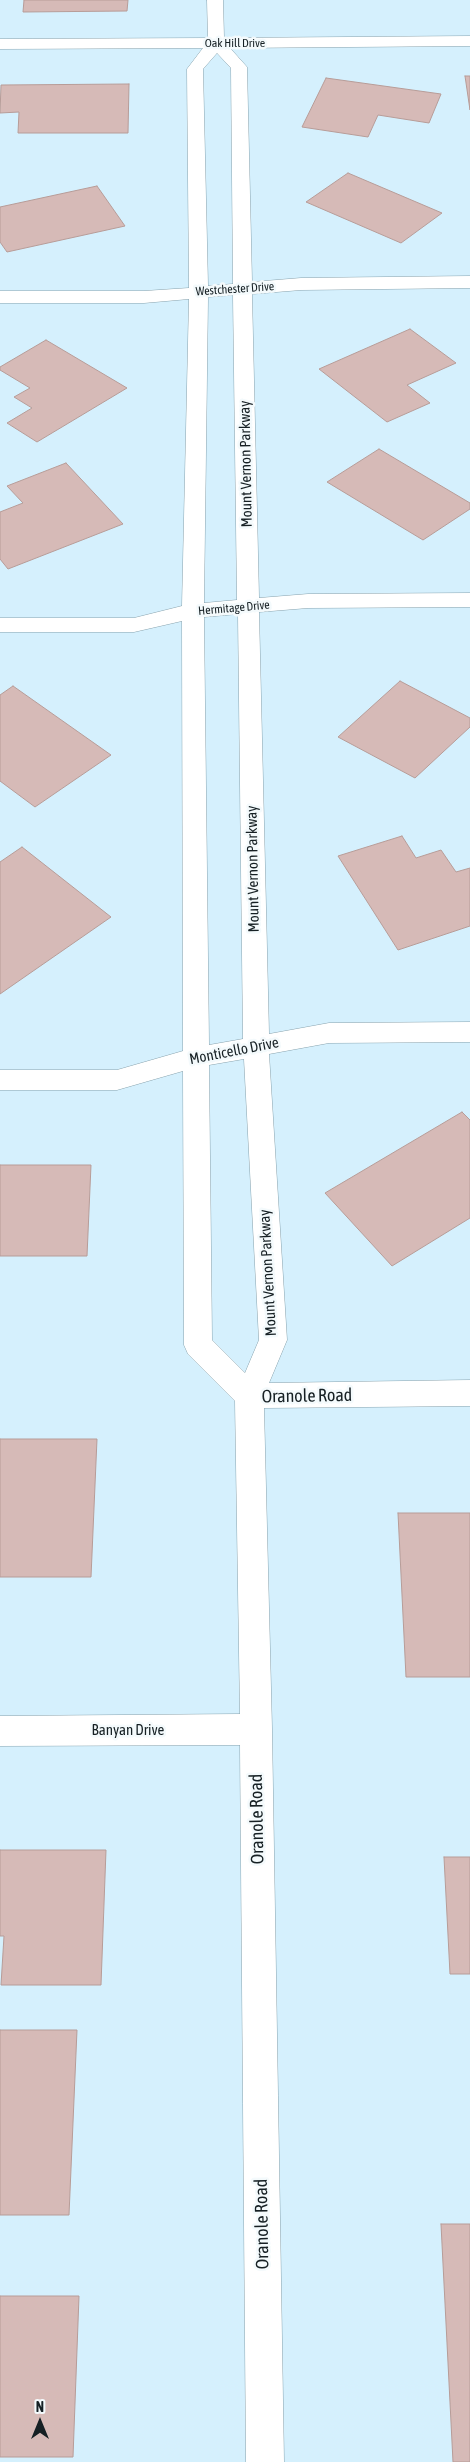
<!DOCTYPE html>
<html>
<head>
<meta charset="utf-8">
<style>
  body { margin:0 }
  #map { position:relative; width:470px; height:2462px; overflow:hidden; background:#d5f0fd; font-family:"Asap Condensed",sans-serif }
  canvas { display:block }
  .north { position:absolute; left:15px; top:2397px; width:50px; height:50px; -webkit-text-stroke:4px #f4fafc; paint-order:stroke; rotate:0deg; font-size:14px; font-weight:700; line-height:20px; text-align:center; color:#162024 }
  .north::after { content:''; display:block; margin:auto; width:18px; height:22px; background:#162024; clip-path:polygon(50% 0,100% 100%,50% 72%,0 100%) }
</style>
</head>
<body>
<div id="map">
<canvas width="470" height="2462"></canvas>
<div class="north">N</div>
</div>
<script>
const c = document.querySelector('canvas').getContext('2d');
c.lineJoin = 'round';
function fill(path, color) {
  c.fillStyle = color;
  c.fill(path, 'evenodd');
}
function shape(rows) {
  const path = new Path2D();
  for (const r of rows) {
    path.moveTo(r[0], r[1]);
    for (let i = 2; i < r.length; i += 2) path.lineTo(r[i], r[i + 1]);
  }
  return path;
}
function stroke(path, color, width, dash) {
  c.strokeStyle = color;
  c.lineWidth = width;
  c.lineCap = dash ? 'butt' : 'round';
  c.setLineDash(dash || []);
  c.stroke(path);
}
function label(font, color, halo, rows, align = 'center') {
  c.font = font + ' "Asap Condensed",sans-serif';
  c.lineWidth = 5;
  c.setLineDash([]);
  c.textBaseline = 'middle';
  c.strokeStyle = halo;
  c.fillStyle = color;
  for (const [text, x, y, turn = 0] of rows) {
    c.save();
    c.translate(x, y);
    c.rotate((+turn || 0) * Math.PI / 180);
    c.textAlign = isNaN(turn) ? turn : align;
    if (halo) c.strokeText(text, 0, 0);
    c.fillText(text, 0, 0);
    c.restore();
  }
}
const building = shape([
  [24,0,128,0,127,11,23,12,24,0],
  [465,76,470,76,470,110,465,76],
  [326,78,441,94,429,123,378,115,368,137,302,127,326,78],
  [129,84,128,133,18,133,19,112,0,113,1,85,129,84],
  [348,173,442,213,401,243,306,202,348,173],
  [97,186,125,226,7,252,0,242,0,207,97,186],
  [410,329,456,363,407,385,430,403,387,422,319,369,410,329],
  [46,340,127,388,37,442,7,423,32,408,14,397,30,388,0,370,0,367,46,340],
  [379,449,470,503,470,509,423,540,327,482,379,449],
  [66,463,123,524,8,569,0,559,0,512,23,503,7,486,66,463],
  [400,681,470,718,470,727,415,778,338,737,400,681],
  [13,686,111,755,35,807,0,781,0,695,13,686],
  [402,836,416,858,441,850,456,872,470,868,470,926,398,950,338,856,402,836],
  [22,847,111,917,0,994,0,862,22,847],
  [462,1112,470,1120,470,1218,392,1266,325,1193,462,1112],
  [0,1165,91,1165,87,1256,0,1256,0,1165],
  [0,1439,97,1439,91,1577,0,1577,0,1439],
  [398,1513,470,1513,470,1677,406,1677,398,1513],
  [0,1850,106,1850,101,1985,1,1985,4,1936,0,1936,0,1850],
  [444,1857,470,1857,470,1974,450,1974,444,1857],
  [0,2030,77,2030,69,2215,0,2215,0,2030],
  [441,2224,470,2224,470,2462,453,2462,441,2224],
  [0,2296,79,2296,73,2457,0,2457,0,2296]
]);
fill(building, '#d6bab7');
stroke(building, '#b79c98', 1);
const minor = shape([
  [207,0,223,0,224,38,470,36,470,46,230,48,247,67,252,282,301,278,470,276,470,288,301,290,252,294,259,598,308,594,470,593,470,607,308,608,259,612,269,1034,329,1023,470,1022,470,1042,329,1043,269,1054,287,1340,269,1383,470,1380,470,1406,264,1408,272,1729,284,2462,246,2462,240,1745,0,1746,0,1716,240,1714,235,1401,188,1354,184,1345,183,1071,117,1090,0,1090,0,1070,117,1070,183,1051,182,621,134,632,0,632,0,618,134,618,182,606,189,299,144,303,0,303,0,291,144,291,189,288,187,69,203,48,0,49,0,39,208,38,207,0],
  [217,53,231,68,233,284,208,286,203,69,217,53],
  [233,295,237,600,204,603,208,297,233,295],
  [238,614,243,1039,209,1045,204,617,238,614],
  [244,1059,259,1340,245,1373,212,1340,209,1065,244,1059]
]);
stroke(minor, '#88a2ad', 1);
fill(minor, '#fff');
label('12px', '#162024', '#f4fafc', [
  ["Oak Hill Drive",235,43],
  ["Westchester Drive",235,289,-4],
  ["Hermitage Drive",234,608,-5]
]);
label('15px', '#162024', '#f4fafc', [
  ["Mount Vernon Parkway",246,464,-91],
  ["Mount Vernon Parkway",253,869,-91],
  ["Monticello Drive",234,1051,-11],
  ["Mount Vernon Parkway",268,1273,-93],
  ["Banyan Drive",128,1730]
]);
label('18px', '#162024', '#f4fafc', [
  ["Oranole Road",307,1396,-1],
  ["Oranole Road",257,1819,-91],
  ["Oranole Road",262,2224,-91]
]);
</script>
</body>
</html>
